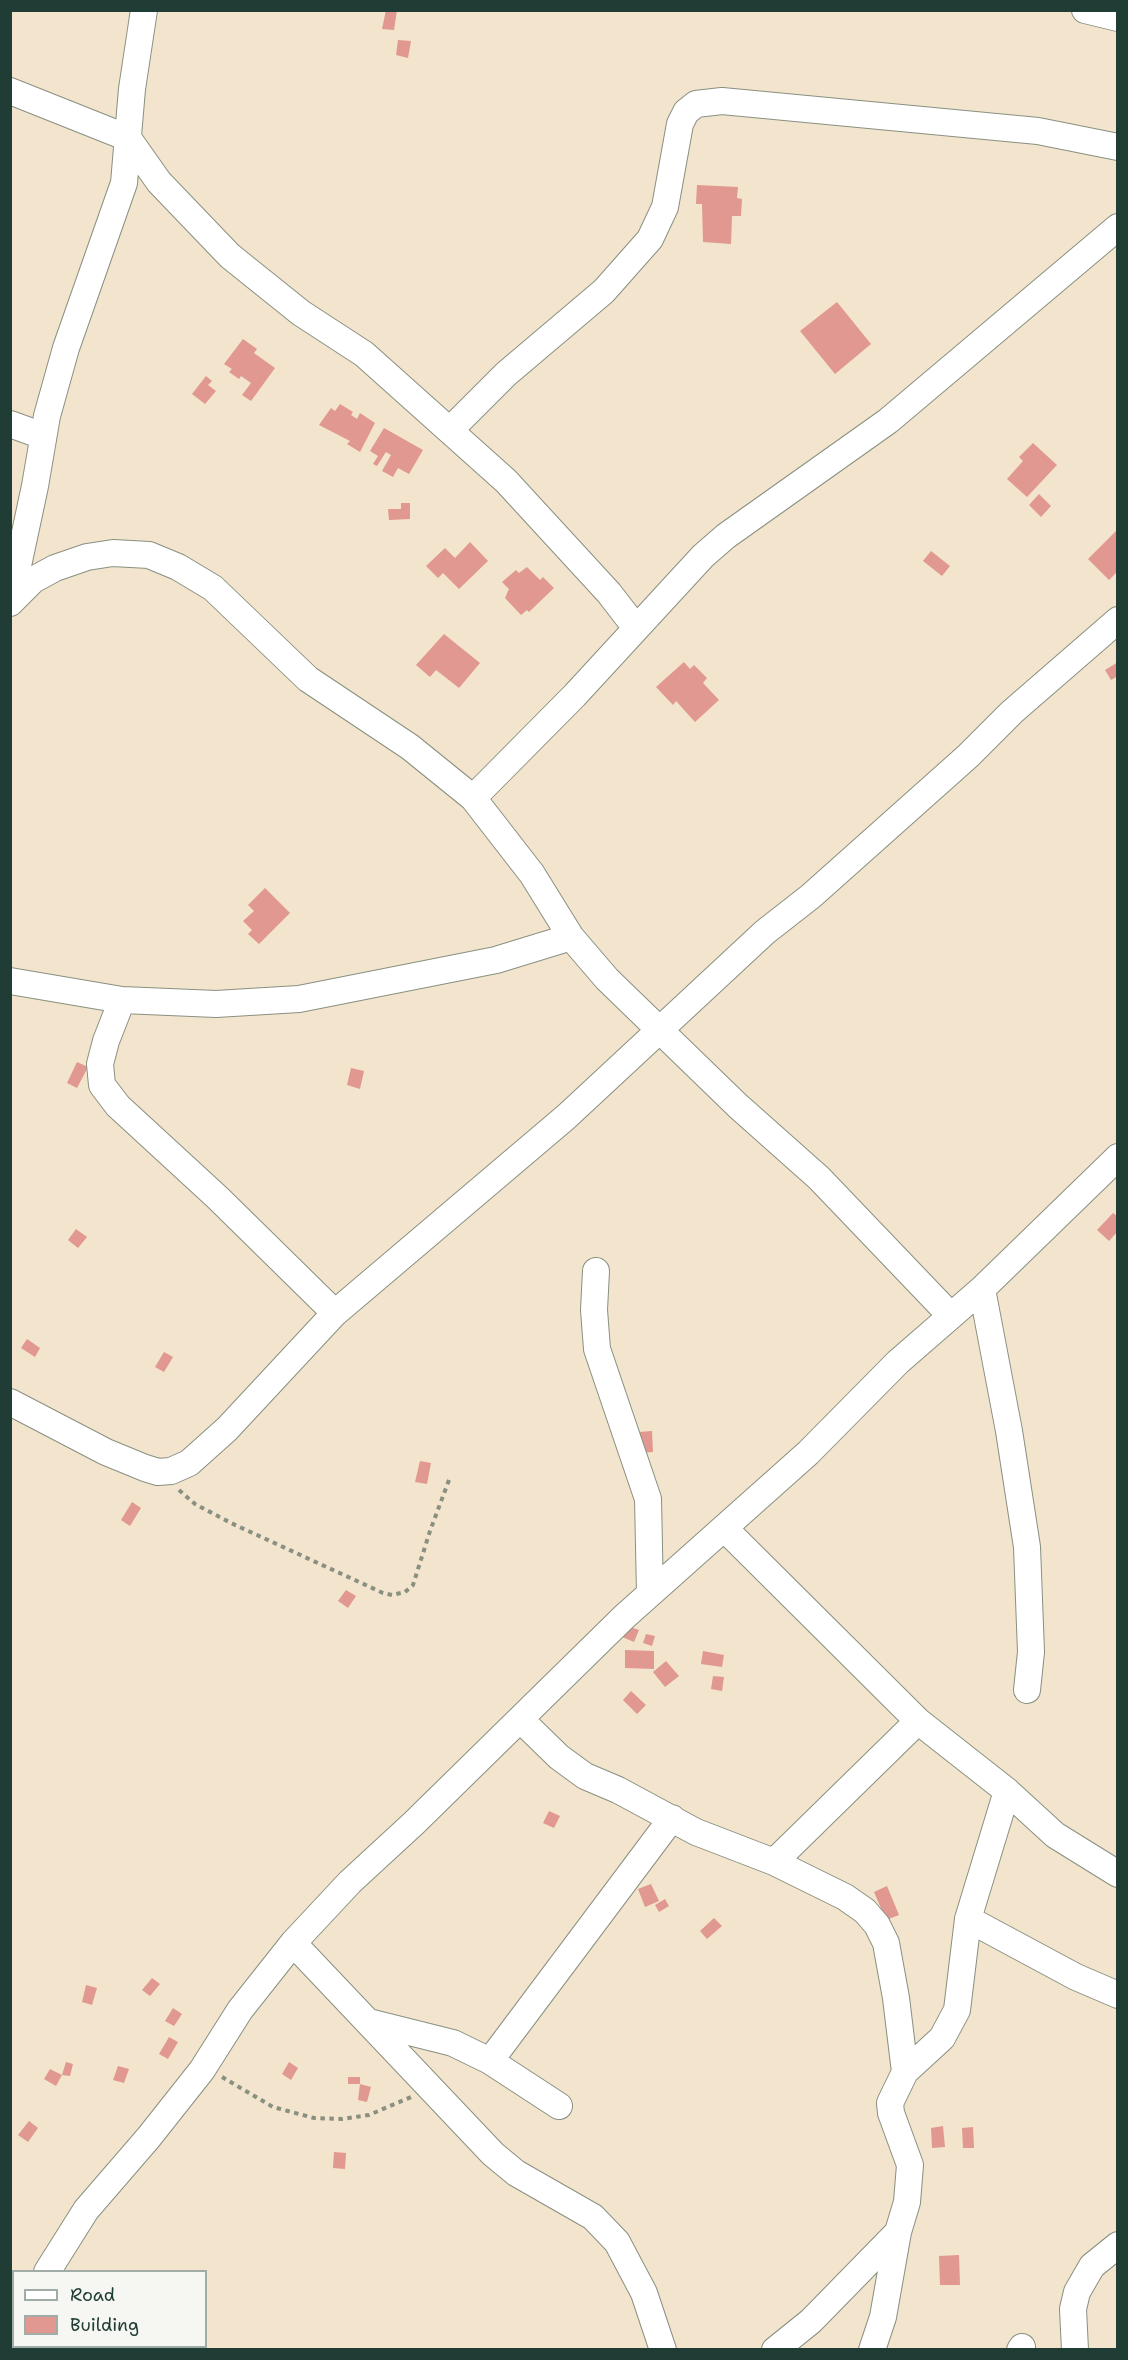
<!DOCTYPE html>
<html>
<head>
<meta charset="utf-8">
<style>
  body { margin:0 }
  #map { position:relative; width:1128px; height:2360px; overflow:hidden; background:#f3e4cd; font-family:"Shantell Sans",sans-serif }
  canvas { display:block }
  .frame { position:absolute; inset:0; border:12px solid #1f3d34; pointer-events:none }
  .legend { position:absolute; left:12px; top:2270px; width:195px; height:78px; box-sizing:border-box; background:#f6f6f2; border:2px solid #a0aca6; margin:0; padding:8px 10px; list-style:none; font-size:18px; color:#1f3d34 }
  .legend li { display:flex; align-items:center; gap:12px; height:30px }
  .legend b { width:30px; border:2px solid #a0aca6 }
</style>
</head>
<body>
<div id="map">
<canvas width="1128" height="2360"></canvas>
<div class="frame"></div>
<ul class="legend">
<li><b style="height:8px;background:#fff"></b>Road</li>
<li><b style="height:16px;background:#e09890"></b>Building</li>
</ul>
</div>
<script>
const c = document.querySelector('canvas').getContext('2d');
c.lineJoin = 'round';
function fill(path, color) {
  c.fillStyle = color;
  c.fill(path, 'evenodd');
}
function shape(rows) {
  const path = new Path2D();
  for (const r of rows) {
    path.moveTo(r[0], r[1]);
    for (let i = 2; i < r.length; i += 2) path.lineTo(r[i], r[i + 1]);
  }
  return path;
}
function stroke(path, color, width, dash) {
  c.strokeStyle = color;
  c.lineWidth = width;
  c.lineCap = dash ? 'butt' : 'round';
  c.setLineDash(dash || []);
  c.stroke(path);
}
fill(shape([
  [386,10,397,10,394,30,382,29],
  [398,40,411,41,408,58,396,55],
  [697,185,738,187,737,198,742,199,741,216,732,216,731,244,703,242,702,204,696,204],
  [837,302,871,344,835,374,800,331],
  [243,339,257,349,254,353,275,368,251,401,242,395,251,383,241,376,239,379,229,372,232,369,224,364],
  [206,376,212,381,208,385,216,391,205,404,192,394],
  [340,404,353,412,351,415,357,419,360,413,375,423,360,452,347,444,350,441,319,425,331,408,335,411],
  [384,428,423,450,409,474,398,468,393,477,382,471,391,455,386,452,377,466,373,464,378,456,370,451],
  [1033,443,1057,465,1027,497,1007,479,1023,461,1019,457],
  [1039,494,1051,506,1041,517,1029,505],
  [401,503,410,503,410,519,389,520,388,509,401,509],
  [1118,529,1118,571,1109,580,1088,559],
  [470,542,488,561,459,589,443,573,438,578,426,566,445,548,455,558],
  [931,551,950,566,942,576,923,561],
  [527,567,540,580,543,577,554,588,529,612,527,610,521,615,505,598,509,589,502,582,516,570,519,573],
  [444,634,480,663,459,688,436,670,430,677,416,665],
  [684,662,690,669,694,665,707,678,703,683,719,700,695,722,676,701,673,705,656,687],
  [1118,662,1118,676,1111,680,1105,670],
  [265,888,290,913,259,944,248,934,252,930,243,921,254,911,248,905],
  [77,1062,88,1067,77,1088,67,1083],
  [351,1068,364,1071,360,1089,347,1085],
  [1113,1213,1118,1217,1118,1231,1109,1241,1097,1230],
  [76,1229,87,1237,78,1248,68,1240],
  [27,1339,40,1348,35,1357,21,1348],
  [164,1352,173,1357,164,1372,155,1367],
  [652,1431,653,1452,640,1453,639,1432],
  [420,1461,431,1463,427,1484,415,1482],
  [132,1502,141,1508,130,1526,121,1520],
  [346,1590,356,1596,348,1608,338,1601],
  [624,1625,639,1630,634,1642,620,1636],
  [646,1634,655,1636,652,1646,643,1643],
  [625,1650,654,1651,654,1669,625,1668],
  [703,1651,724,1655,722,1667,701,1664],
  [666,1661,679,1676,665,1687,653,1672],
  [713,1676,724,1677,722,1691,711,1689],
  [631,1691,646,1705,637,1714,623,1700],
  [549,1811,560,1816,554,1828,543,1823],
  [651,1884,659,1901,645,1907,638,1889],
  [887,1886,899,1915,886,1920,874,1892],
  [665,1899,669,1906,659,1912,655,1905],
  [714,1918,722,1926,707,1939,700,1931],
  [152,1978,160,1984,150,1996,142,1990],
  [86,1985,97,1988,92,2005,82,2002],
  [173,2008,182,2014,174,2026,165,2021],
  [169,2037,178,2042,168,2059,159,2054],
  [66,2062,73,2064,70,2076,62,2075],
  [289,2062,298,2068,291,2080,282,2074],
  [118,2066,129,2069,124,2083,113,2080],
  [50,2069,62,2075,56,2086,44,2079],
  [348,2077,360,2077,360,2084,348,2084],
  [360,2084,371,2087,367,2102,358,2100],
  [29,2121,38,2128,28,2142,18,2135],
  [943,2126,945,2147,932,2148,931,2128],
  [973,2127,974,2148,963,2148,962,2128],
  [334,2152,346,2153,345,2169,333,2168],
  [959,2255,960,2285,940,2285,939,2256]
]), '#e09890');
const minor = shape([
  [1085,10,1118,18],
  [10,91,128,138,159,182,230,256,301,313,364,354,506,481,609,593,636,628],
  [10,424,43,436],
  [451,429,506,374,604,291,650,239,665,207,680,124,686,112,696,104,722,101,1038,131,1118,147],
  [10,603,33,580,55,568,87,557,113,553,149,555,178,567,213,588,308,679,410,747,473,798,532,874,571,937,607,979,738,1106,819,1178,951,1316],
  [10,603,35,486,47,416,66,348,124,183,132,89,144,10],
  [473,798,575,695,703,556,726,536,888,421,1118,227],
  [10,981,122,1000,216,1004,299,999,496,960,571,937],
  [122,1000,106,1041,100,1064,102,1085,118,1106,218,1198,335,1313],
  [596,1271,594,1310,597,1349,648,1499,650,1593],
  [982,1289,1009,1431,1027,1547,1031,1652,1027,1690],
  [10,1402,106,1452,145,1468,158,1472,171,1471,189,1463,227,1429,335,1313,566,1117,765,932,811,896,968,756,1012,712,1118,620],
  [724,1528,918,1721,1007,1791,1055,1835,1118,1874],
  [521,1720,559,1757,585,1776,618,1790,696,1832,774,1862,845,1897,865,1911,877,1925,886,1943,896,1998,905,2072],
  [774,1862,918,1721],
  [968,1919,1076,1977,1118,1995],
  [293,1943,493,2154,516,2173,593,2217,617,2242,644,2293,663,2350],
  [369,2022,453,2043,490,2061,559,2106],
  [490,2061,672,1818],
  [47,2272,86,2210,149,2137,202,2070,240,2010,293,1943,350,1882,414,1823,624,1617,808,1453,898,1362,982,1289,1118,1157],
  [14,2350,15,2346],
  [775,2350,811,2321,898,2232,907,2202,910,2165,891,2113,890,2103,905,2072,942,2038,957,2010,968,1919,1007,1791],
  [872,2350,883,2317,898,2232],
  [1020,2350,1022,2347],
  [1075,2350,1073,2309,1077,2292,1092,2266,1118,2245]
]);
stroke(minor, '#899080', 28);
stroke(shape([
  [179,1490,195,1504,231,1523,383,1593,392,1595,405,1592,413,1585,430,1531,449,1480],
  [222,2077,273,2107,314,2118,342,2119,369,2115,411,2097]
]), '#899080', 4, [4.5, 4.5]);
stroke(minor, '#fff', 26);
</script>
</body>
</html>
